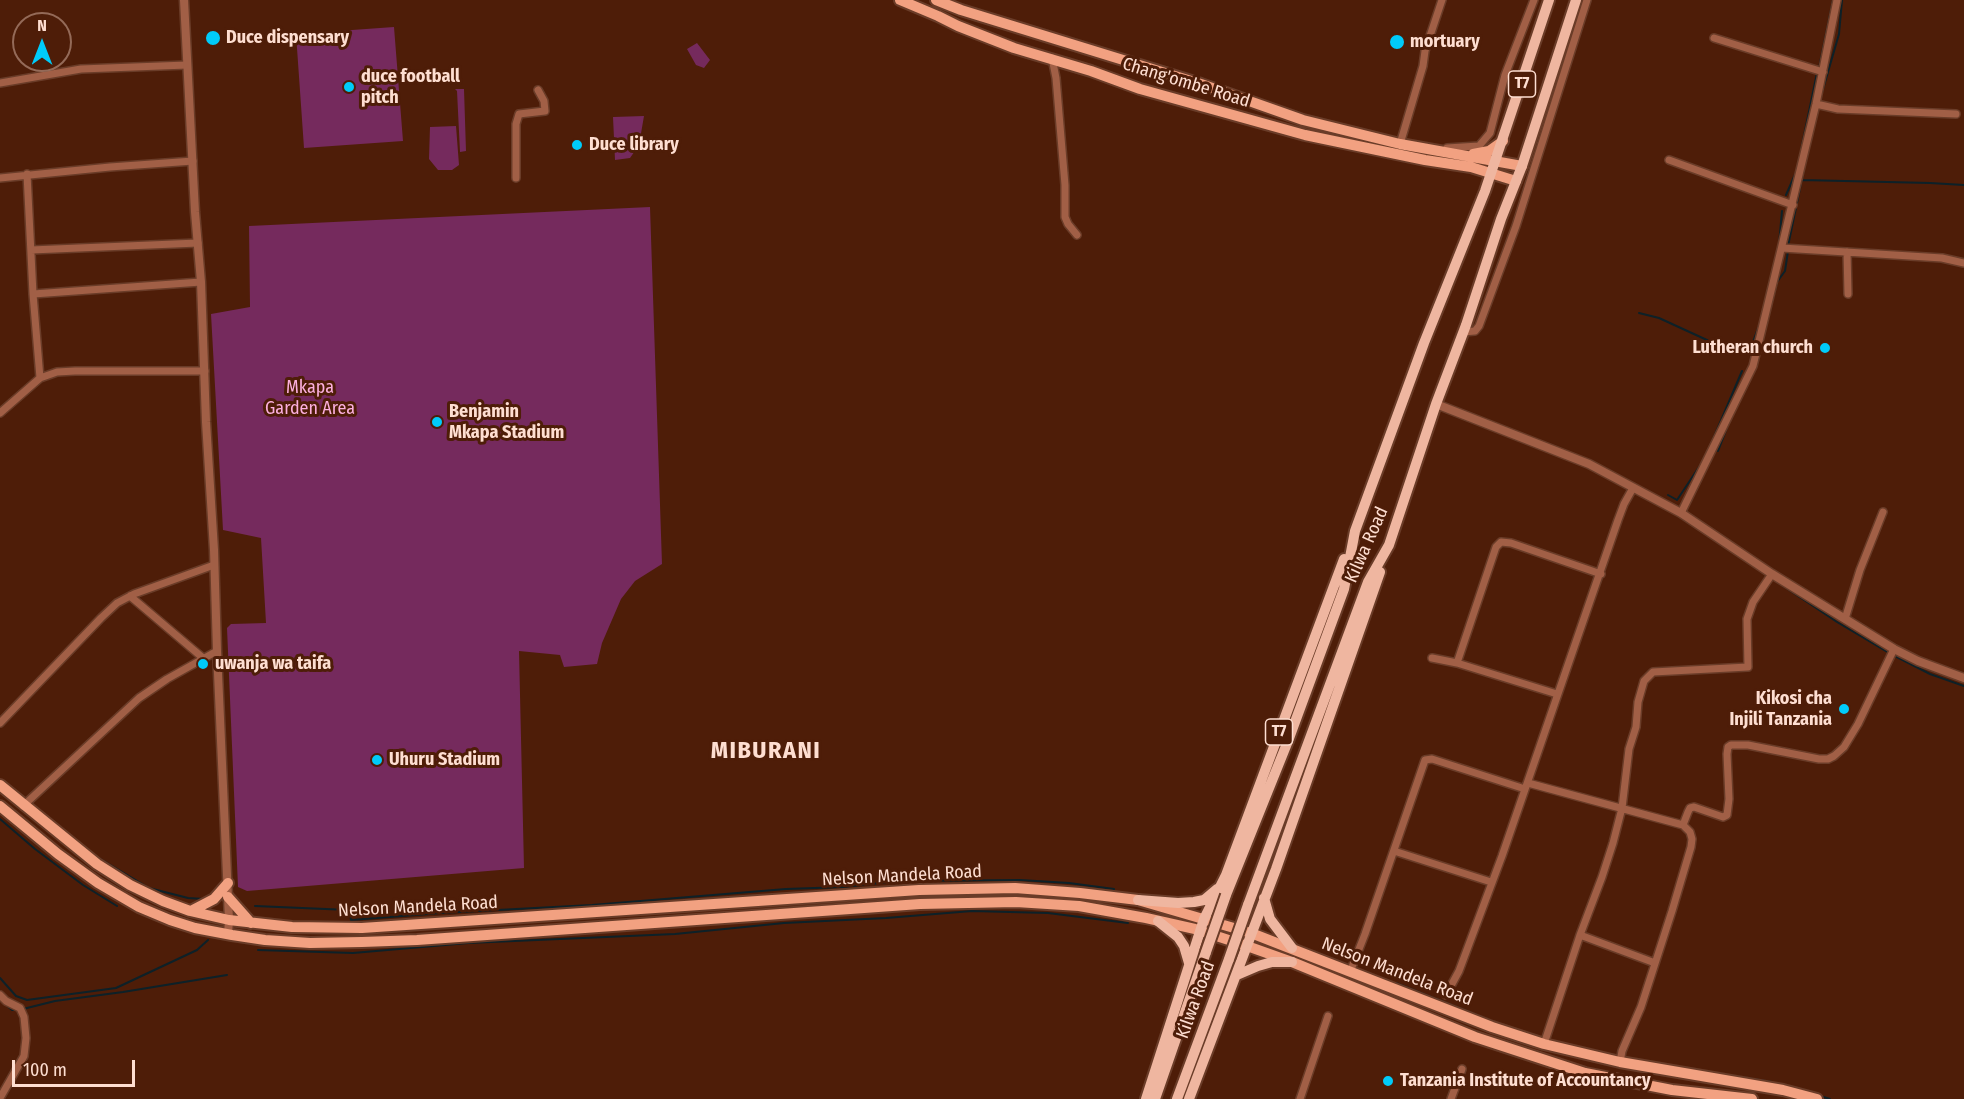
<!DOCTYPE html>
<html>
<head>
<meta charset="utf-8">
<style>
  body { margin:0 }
  #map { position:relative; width:1964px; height:1099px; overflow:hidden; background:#4e1d08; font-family:"Fira Sans Condensed",sans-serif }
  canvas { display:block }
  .north { position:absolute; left:12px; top:12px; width:60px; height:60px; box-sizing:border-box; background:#4e1d08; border:2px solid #946a58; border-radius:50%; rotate:0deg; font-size:16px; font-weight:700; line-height:24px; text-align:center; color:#feded1 }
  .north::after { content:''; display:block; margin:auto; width:21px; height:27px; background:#00cbf9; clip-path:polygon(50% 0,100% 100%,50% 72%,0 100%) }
  .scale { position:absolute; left:12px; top:1060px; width:123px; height:27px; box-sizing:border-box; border:3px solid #feded1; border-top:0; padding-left:8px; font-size:18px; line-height:21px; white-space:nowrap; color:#feded1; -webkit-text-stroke:4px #4e1d08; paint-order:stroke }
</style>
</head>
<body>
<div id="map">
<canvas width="1964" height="1099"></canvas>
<div class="north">N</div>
<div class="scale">100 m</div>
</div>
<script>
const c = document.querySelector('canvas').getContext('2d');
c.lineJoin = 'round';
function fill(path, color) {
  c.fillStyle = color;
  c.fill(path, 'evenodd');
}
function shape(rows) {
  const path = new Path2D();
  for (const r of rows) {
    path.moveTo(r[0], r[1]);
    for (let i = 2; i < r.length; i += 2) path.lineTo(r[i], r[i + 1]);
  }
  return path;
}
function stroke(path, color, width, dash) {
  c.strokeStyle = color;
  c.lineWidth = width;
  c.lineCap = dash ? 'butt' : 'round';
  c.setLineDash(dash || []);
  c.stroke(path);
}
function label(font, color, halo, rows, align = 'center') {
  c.font = font + ' "Fira Sans Condensed",sans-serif';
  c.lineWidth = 6;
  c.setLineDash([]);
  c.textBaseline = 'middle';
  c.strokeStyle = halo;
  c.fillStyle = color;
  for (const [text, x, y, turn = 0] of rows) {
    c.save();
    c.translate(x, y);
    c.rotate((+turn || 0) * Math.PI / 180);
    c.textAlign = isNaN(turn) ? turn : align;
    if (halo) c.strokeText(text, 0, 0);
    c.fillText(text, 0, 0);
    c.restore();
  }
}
fill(shape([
  [394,27,403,141,304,148,296,34],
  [697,43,710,60,704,68,696,65,687,49],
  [455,89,464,89,466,151,460,152,457,91],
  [644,116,639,145,630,158,615,160,613,117],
  [456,126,459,165,452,170,438,170,429,159,430,127],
  [650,207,662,564,635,581,621,599,602,643,597,664,564,667,560,655,519,651,524,868,247,891,238,887,227,628,231,624,266,623,261,538,223,530,211,314,250,307,249,226]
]), '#752a5d');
stroke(shape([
  [1819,68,1833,0],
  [1821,96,1839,34,1842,0],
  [1801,150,1817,73],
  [1802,180,1930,183,1964,185],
  [1786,195,1797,170],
  [1779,244,1782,211],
  [1788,246,1804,169],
  [1639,313,1659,318,1720,346,1733,350,1748,351,1753,342,1761,320],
  [1764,334,1777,282,1785,271,1788,251],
  [1708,451,1742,371],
  [1718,451,1730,420],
  [1668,495,1677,500,1703,461],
  [1681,518,1692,525],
  [1719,543,1837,622,1889,653,1930,674,1964,686],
  [0,819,35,849,83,885,117,906],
  [92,854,149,888,188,898,204,899],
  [255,906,349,910,351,920,441,913,592,905,786,889,844,887,898,881,1020,880,1069,883,1114,889],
  [258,950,353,953,468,943,675,934,784,923,886,918,972,911,1048,913,1128,923],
  [0,978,16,996,27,1000,116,988,197,950,208,940],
  [1396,983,1502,1025],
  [4,1003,12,1010,17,1010],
  [23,1009,55,1001,123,992,227,975],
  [1716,1073,1772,1082],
  [1820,1096,1830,1099]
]), '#0d2128', 2);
const minor = shape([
  [1714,38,1823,72],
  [1052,58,1056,78,1065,185,1065,217,1068,224,1077,235],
  [0,83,81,69,187,65],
  [1816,104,1838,109,1956,114],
  [1400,144,1423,66,1425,51,1442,0],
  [1447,148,1479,146,1490,133,1505,75,1534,0],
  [1669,160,1793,205],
  [27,174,33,294,40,378],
  [0,178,110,167,193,161],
  [516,178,516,124,519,114,545,111,544,101,538,90],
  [1782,248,1942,258,1964,263],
  [31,250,198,243],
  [1847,252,1848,294],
  [33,294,201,282],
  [1463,332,1475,331,1479,326,1516,226,1587,0],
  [0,413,40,378,57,372,75,371,205,371],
  [1681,513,1753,366,1816,104,1837,0],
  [130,596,203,658],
  [1845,619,1860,570,1883,512],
  [1432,658,1457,663,1557,694],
  [1457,663,1496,547,1501,542,1511,543,1601,574],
  [0,723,101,618,117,603,134,594,214,565],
  [1528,783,1683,825,1690,832,1692,839,1691,847,1672,911,1641,1007,1622,1051,1620,1062],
  [23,806,139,698,167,679,217,651],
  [1683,825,1688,812,1690,808,1694,807,1723,817,1727,815,1729,799,1727,754,1728,747,1731,745,1748,745,1819,759,1828,759,1834,756,1844,747,1858,724,1894,649],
  [1394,851,1491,882],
  [1580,935,1655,963],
  [1350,972,1365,934,1425,760,1432,759,1525,789],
  [0,995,6,1001,20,1008,24,1017,26,1038,24,1056,0,1098],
  [1446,995,1459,971,1502,856,1618,520,1624,504,1633,488],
  [1544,1044,1580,935,1602,877,1613,843,1622,808,1629,749,1636,727,1638,702,1644,681,1653,672,1748,667,1747,619,1753,602,1772,574],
  [1300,1099,1328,1016],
  [1451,1099,1462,1069]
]);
const tertiary = shape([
  [184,0,195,212,201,282,206,422,214,550,217,651,229,920,228,934],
  [1436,404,1589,464,1681,513,1772,574,1894,649,1918,661,1964,678]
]);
const primary = shape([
  [900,0,938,16,958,26,1014,48,1091,71,1140,89,1305,135,1425,160,1471,167,1516,181],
  [936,0,961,10,1201,84,1303,120,1400,144,1522,166],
  [1473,154,1489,151,1503,141],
  [0,785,97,864,130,885,163,901,190,911,229,920,292,927,362,928,919,890,1015,888,1080,893,1138,900,1251,933,1492,1027,1544,1044,1620,1062,1783,1090,1817,1099],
  [0,806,58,854,98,883,139,907,170,920,195,928,232,935,265,940,310,943,362,942,417,940,920,904,1016,902,1079,906,1146,918,1195,929,1247,946,1292,962,1475,1037,1585,1073,1672,1090,1752,1099],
  [228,897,251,923],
  [191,911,214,899,228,883]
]);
const trunk = shape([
  [1226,895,1288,741,1344,589,1355,531,1424,343,1485,191,1549,0],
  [1264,898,1270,919,1292,948],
  [1138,900,1178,903,1194,902,1204,900,1217,889],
  [1248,905,1368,582,1389,545,1436,404,1466,325,1501,219,1522,166,1576,0],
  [1158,921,1178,937,1184,946,1189,963],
  [1237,975,1258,966,1272,962,1292,962],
  [1146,1099,1204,919,1226,875,1344,559],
  [1155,1099,1206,952],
  [1177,1099,1229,959],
  [1189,1099,1276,869,1380,572]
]);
stroke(minor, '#6a3c28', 10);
stroke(tertiary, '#6a3c28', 11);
stroke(primary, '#6a3c28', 14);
stroke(trunk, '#6a3c28', 14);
stroke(minor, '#a15f46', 7);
stroke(tertiary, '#a15f46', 8);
stroke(primary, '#f2a181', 10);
stroke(trunk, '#efb6a0', 10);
const trunkBridge = shape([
  [1206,952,1226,895],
  [1229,959,1248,905]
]);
stroke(trunkBridge, '#6a3c28', 14, []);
stroke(trunkBridge, '#efb6a0', 10);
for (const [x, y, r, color] of [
  [213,38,8,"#00cbf9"],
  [1397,42,8,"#00cbf9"],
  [349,87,6,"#00cbf9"],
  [577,145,6,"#00cbf9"],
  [1825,348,6,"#00cbf9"],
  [437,422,6,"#00cbf9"],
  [203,664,6,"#00cbf9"],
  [1844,709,6,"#00cbf9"],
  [377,760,6,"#00cbf9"],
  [1388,1081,6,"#00cbf9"]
]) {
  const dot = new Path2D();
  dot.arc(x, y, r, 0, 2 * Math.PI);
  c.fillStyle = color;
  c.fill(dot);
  stroke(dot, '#4e1d08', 2);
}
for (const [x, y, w] of [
  [1522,84,27],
  [1279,732,27]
]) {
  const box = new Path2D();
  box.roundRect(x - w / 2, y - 13, w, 26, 4.5);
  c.fillStyle = '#4e1d08';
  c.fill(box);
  stroke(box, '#feded1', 1.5);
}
label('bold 16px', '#feded1', null, [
  ["T7",1522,84],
  ["T7",1279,732]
]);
label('bold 18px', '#feded1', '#4e1d08', [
  ["Duce dispensary",226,38],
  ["mortuary",1410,42],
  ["duce football",361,77],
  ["pitch",361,98],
  ["Duce library",589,145],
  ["Lutheran church",1813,348,"right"],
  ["Benjamin",449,412],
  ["Mkapa Stadium",449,433],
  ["uwanja wa taifa",215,664],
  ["Kikosi cha",1832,699,"right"],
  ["Injili Tanzania",1832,720,"right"],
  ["Uhuru Stadium",389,760],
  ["Tanzania Institute of Accountancy",1400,1081]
], 'left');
label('18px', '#feded1', '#4e1d08', [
  ["Chang'ombe Road",1186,83,17],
  ["Kilwa Road",1367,545,-66],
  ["Nelson Mandela Road",902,876,-3],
  ["Nelson Mandela Road",418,907,-3],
  ["Nelson Mandela Road",1397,972,21],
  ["Kilwa Road",1196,1000,-70]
]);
label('18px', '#fcafdf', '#4e1d08', [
  ["Mkapa",310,388],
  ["Garden Area",310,409]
]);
c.letterSpacing = '1.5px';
label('bold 24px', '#feded1', '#4e1d08', [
  ["MIBURANI",766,751]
]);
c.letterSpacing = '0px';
</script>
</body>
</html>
